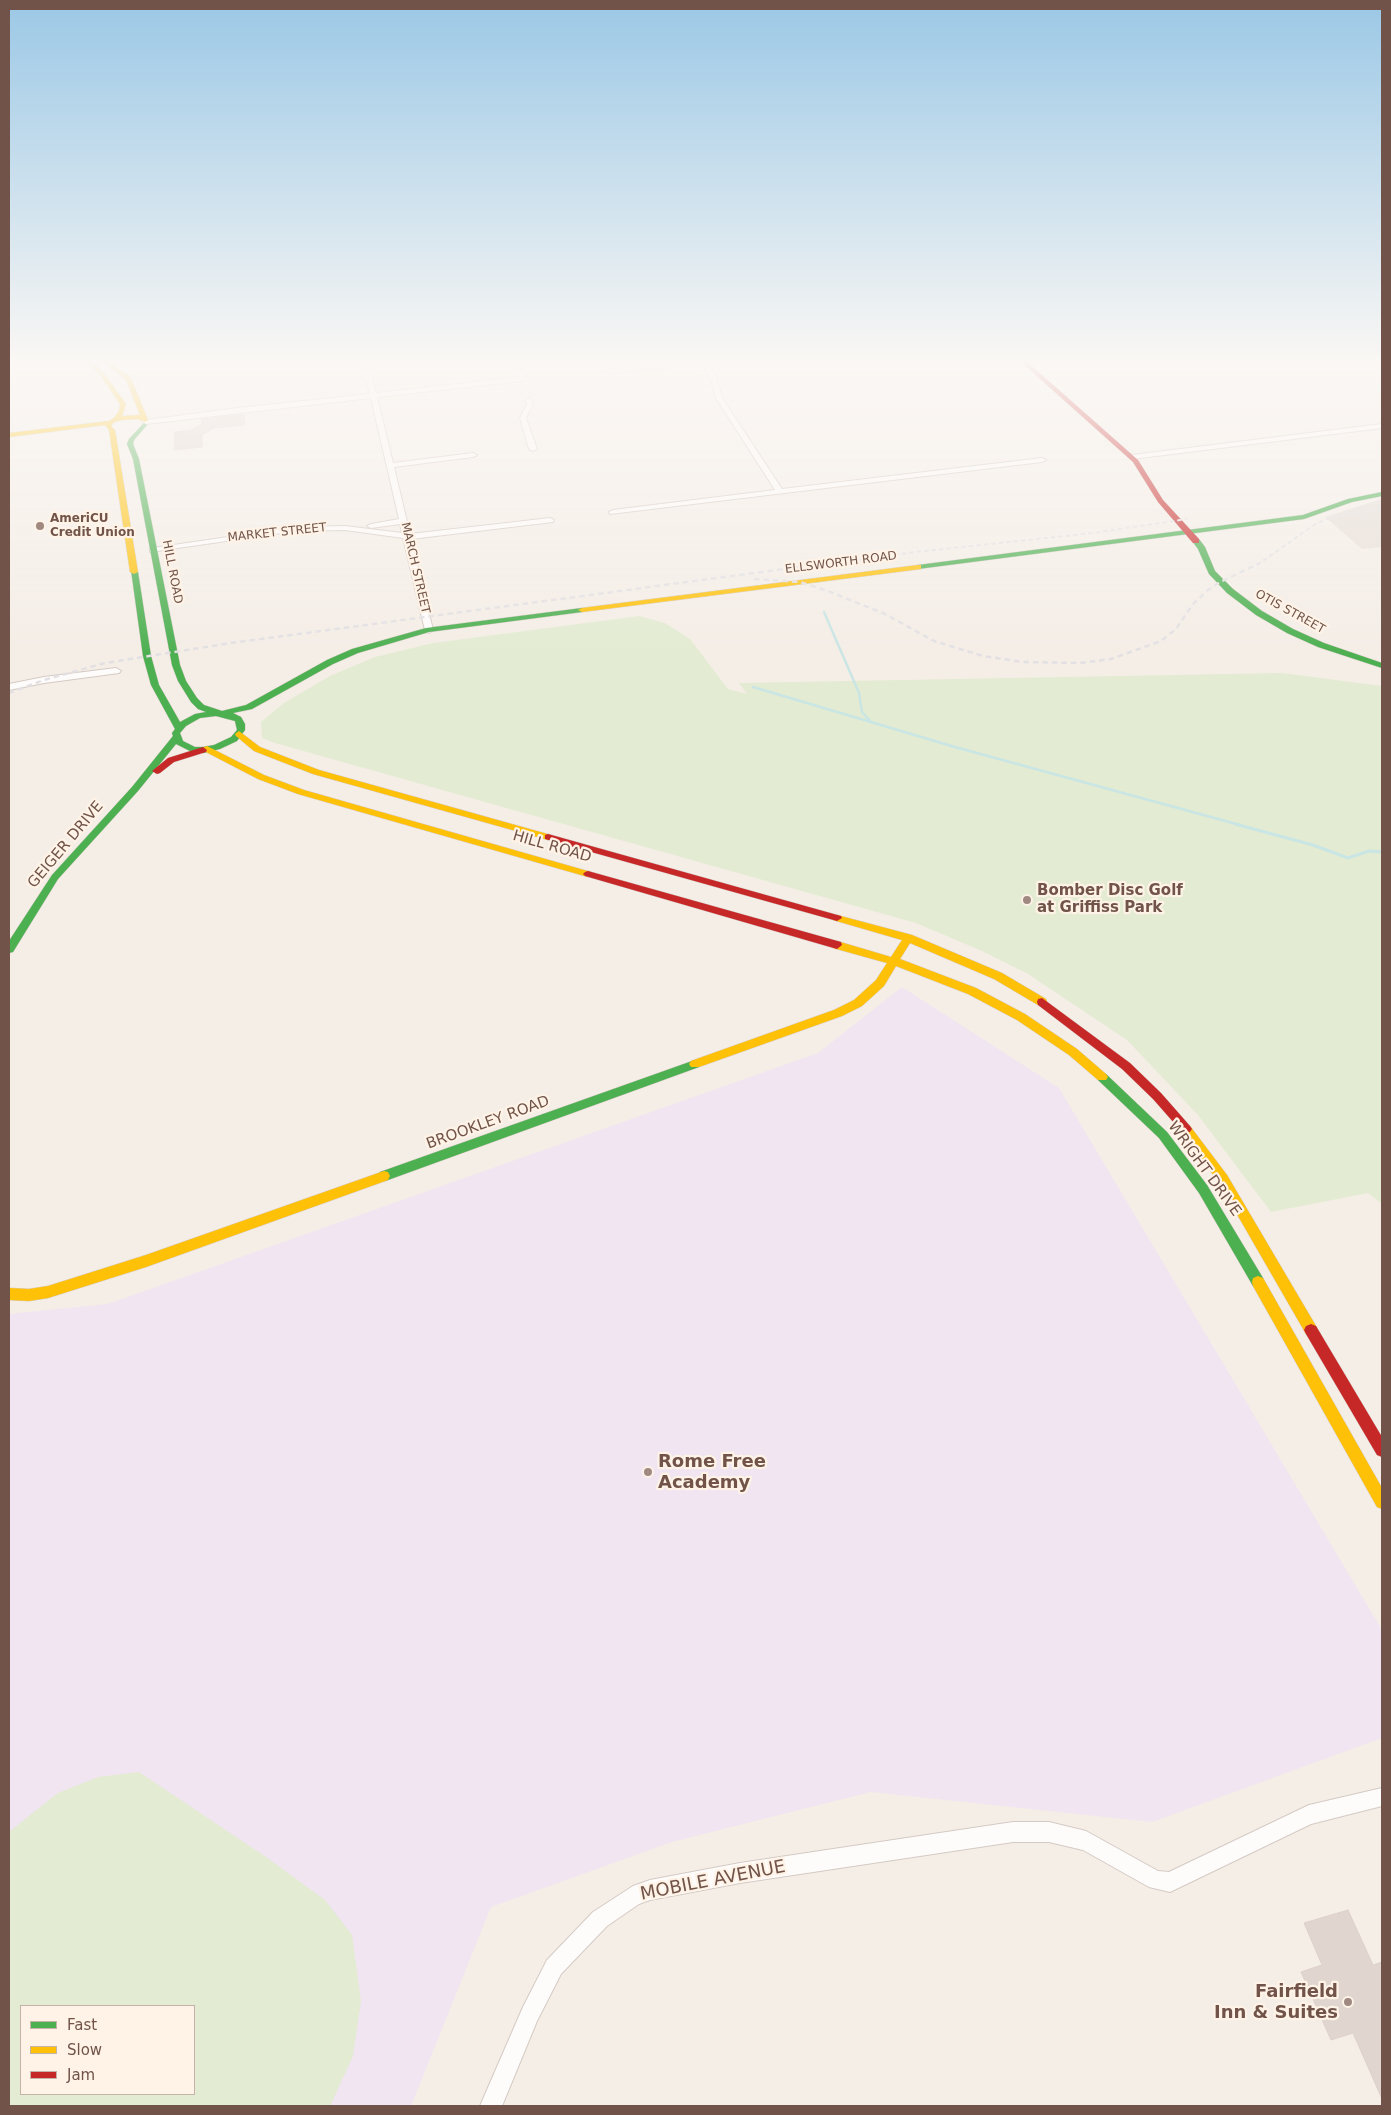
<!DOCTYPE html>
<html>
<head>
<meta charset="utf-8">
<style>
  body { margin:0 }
  #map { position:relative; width:1391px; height:2115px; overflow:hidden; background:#f5eee7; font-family:"DejaVu Sans",sans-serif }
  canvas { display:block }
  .frame { position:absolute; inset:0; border:10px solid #715349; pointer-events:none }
  .legend { position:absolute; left:20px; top:2005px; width:175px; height:90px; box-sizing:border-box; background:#fef3e6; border:1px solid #c6b3a7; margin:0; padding:6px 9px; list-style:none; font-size:15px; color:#715349 }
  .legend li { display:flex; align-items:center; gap:10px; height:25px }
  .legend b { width:25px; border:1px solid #c6b3a7 }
</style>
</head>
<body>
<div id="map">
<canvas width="1391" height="2115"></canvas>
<div class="frame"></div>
<ul class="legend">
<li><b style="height:6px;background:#4caf50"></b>Fast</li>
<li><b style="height:6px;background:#ffc107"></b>Slow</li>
<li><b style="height:6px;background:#c62828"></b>Jam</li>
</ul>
</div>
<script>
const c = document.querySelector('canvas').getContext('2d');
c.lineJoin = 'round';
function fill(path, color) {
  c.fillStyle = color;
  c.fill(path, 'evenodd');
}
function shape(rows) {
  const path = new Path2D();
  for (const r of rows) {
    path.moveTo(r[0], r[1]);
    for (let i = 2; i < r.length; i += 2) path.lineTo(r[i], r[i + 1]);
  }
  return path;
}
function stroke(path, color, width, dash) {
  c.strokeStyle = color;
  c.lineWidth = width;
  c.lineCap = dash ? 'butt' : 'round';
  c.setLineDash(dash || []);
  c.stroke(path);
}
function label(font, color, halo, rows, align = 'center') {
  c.font = font + ' "DejaVu Sans",sans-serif';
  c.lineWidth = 4.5;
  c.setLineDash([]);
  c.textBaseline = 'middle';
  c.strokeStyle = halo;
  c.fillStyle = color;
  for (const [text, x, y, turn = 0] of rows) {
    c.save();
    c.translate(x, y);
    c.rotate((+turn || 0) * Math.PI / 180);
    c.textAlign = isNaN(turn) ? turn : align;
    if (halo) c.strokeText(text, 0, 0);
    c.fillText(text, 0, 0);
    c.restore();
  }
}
fill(shape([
  [1382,499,1382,547,1362,549,1325,517]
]), '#e7ded8');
fill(shape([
  [902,987,1059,1088,1382,1630,1382,1738,1152,1822,871,1792,672,1842,491,1907,411,2106,9,2106,9,1314,108,1304,818,1053],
  [21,2006,194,2006,194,2094,21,2094]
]), '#f0e5f0');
fill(shape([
  [639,616,665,623,690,639,728,689,747,694,739,683,1282,673,1382,686,1382,1204,1368,1193,1271,1212,1198,1115,1127,1040,1028,974,982,951,916,923,275,743,262,738,261,722,284,703,330,676,375,657,433,643],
  [139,1772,266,1857,325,1900,352,1935,361,2001,353,2056,330,2106,9,2106,9,1832,58,1793,98,1777],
  [21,2006,194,2006,194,2094,21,2094]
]), '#e3ebd2');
stroke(shape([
  [824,612,859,693,862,712,870,721],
  [753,687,955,747,1240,825]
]), '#c9e5e4', 2.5);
stroke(shape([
  [1235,824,1313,845,1348,858,1369,851,1382,852]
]), '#c9e5e4', 3);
const building = shape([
  [244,415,245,425,214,428,202,435,202,447,174,450,175,432,190,430,202,424,201,419,244,415],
  [1348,1910,1373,1965,1382,1962,1382,2099,1353,2033,1331,2040,1301,1972,1322,1965,1304,1923,1348,1910]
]);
fill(building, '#e1d6cf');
stroke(building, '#ddd0c9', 1);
const street = shape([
  [362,360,368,360,376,393,519,377,511,360,517,360,526,379,523,381,377,397,393,463,473,453,477,455,473,457,394,467,410,534,550,518,554,520,553,522,411,539,433,630,429,633,425,630,403,538,345,530,296,531,150,552,150,548,153,548,296,527,345,526,402,533,400,524,371,528,367,526,371,524,399,519,371,398,146,424,142,422,146,420,238,408,370,394,362,360],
  [708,360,727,360,708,363,716,376,722,398,782,489,1042,458,1046,460,1042,462,610,514,609,512,613,510,775,490,716,398,710,376,702,364,610,373,607,371,610,369,708,360],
  [529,398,531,399,533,404,526,418,537,449,533,451,529,449,520,418,527,404,526,400,529,398],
  [1382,424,1382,428,1132,459,1128,457,1132,455,1382,424],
  [116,668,121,671,119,673,44,683,9,690,9,684,44,677,116,668],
  [1382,1788,1382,1806,1311,1824,1170,1892,1149,1887,1083,1850,1049,1842,1013,1842,740,1883,650,1900,639,1904,607,1926,561,1974,537,2021,502,2106,480,2106,523,2007,547,1960,593,1912,633,1886,650,1880,740,1863,1013,1822,1049,1822,1086,1831,1158,1871,1169,1872,1309,1805,1382,1788]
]);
const fast = shape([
  [144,423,147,425,134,440,133,444,139,459,180,665,186,681,197,698,204,705,222,711,246,705,327,660,352,649,426,628,582,608,586,610,582,612,429,632,358,653,333,664,252,709,233,713,241,717,245,724,245,730,237,741,220,749,203,753,190,751,176,744,138,791,58,879,13,952,9,953,9,941,52,875,132,787,173,736,172,733,175,729,151,685,143,656,131,570,138,572,151,656,159,685,180,722,195,714,206,712,198,709,191,702,178,681,172,665,133,459,127,444,129,439,144,423],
  [216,716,235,721,237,730,231,737,214,745,203,747,195,747,183,741,180,733,186,726,200,718,216,716],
  [1382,492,1382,496,1352,502,1304,519,918,569,914,567,918,565,1303,515,1348,499,1382,492],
  [1193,539,1199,539,1205,547,1215,571,1233,589,1262,611,1293,629,1324,643,1382,663,1382,668,1318,647,1287,633,1256,615,1227,593,1209,574,1198,549,1192,541,1193,539],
  [695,1060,699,1061,701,1064,699,1067,388,1180,384,1181,380,1180,378,1176,380,1172,695,1060],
  [1102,1073,1106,1074,1167,1132,1207,1185,1263,1278,1264,1282,1263,1286,1258,1288,1253,1286,1199,1193,1159,1138,1098,1080,1096,1077,1098,1074,1102,1073]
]);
const slow = shape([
  [84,360,90,360,104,373,126,404,122,416,140,415,126,380,101,360,107,360,131,378,148,420,145,422,138,419,122,420,114,422,111,426,115,430,138,572,134,574,130,572,109,430,105,425,9,437,9,433,109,421,114,418,119,411,120,404,100,375,84,360],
  [918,565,921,565,921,569,582,612,578,610,582,608,918,565],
  [239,731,260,747,319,770,551,835,553,837,548,840,313,774,254,751,236,736,235,734,239,731],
  [207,746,264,775,304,790,591,872,593,874,588,877,298,794,258,779,204,751,204,747,207,746],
  [837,915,912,935,1002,973,1046,999,1047,1002,1046,1005,1038,1005,994,979,910,943,900,959,976,988,1025,1014,1077,1049,1106,1074,1108,1077,1106,1080,1098,1080,1069,1055,1017,1020,968,994,896,966,884,986,862,1006,842,1016,699,1067,691,1067,689,1064,691,1061,834,1010,854,1000,876,980,887,963,833,948,832,945,833,942,837,941,891,957,902,940,833,920,832,918,837,915],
  [1186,1124,1190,1126,1227,1175,1316,1326,1318,1330,1316,1334,1311,1336,1306,1334,1219,1183,1182,1132,1180,1129,1182,1126,1186,1124],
  [384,1171,388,1172,390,1176,388,1180,146,1267,48,1298,29,1301,9,1300,9,1288,29,1289,48,1286,146,1255,384,1171],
  [1258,1276,1263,1278,1382,1488,1382,1509,1377,1507,1253,1286,1252,1282,1253,1278,1258,1276]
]);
const jam = shape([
  [1019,360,1025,360,1138,460,1163,500,1199,539,1199,543,1193,543,1158,502,1133,462,1019,360],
  [203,747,207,750,206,752,174,762,160,773,157,774,152,771,168,758,203,747],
  [548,834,841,916,842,918,837,921,545,839,545,835,548,834],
  [588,871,841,942,842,945,837,949,585,876,583,874,585,872,588,871],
  [1042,998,1130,1063,1161,1093,1190,1126,1192,1129,1190,1132,1182,1132,1153,1099,1122,1069,1038,1005,1037,1002,1038,999,1042,998],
  [1311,1324,1316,1326,1382,1437,1382,1457,1377,1455,1306,1334,1304,1330,1306,1326,1311,1324]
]);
stroke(street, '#d4cac4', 2);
stroke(fast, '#d4c9c4', 1);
stroke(slow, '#d4c9c4', 1);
stroke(jam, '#d4c9c4', 1);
fill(street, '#fefcfb');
fill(fast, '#4caf50');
fill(slow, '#ffc107');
fill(jam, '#c62828');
stroke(shape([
  [820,565,915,552,1093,533,1187,519],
  [1257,565,1314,525,1331,517,1382,509]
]), '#e3e0e3', 2, [4.5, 3]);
stroke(shape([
  [754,579,800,582,828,591,885,614,934,641,983,656,1023,662,1080,663,1111,659,1161,641,1176,629,1193,604,1208,590,1220,582,1260,563],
  [9,693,44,680,105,663,231,643,829,563]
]), '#e3e0e3', 2.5, [5.5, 4]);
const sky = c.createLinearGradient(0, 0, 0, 656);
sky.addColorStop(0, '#9bc8e6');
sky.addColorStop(0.55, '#faf7f4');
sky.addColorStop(1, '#faf7f400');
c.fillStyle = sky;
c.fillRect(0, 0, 1391, 656);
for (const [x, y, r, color] of [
  [40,526,5,"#9f8980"],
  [1027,900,5,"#9f8980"],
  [648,1472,5,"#9f8980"],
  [1348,2002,5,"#9f8980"]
]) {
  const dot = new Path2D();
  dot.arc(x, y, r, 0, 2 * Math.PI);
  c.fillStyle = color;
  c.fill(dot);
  stroke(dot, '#fef3e6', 2);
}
label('bold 12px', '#715349', '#fef3e6', [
  ["AmeriCU",50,519],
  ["Credit Union",50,533]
], 'left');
label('12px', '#715349', '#fef3e6', [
  ["MARKET STREET",277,533,-6],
  ["ELLSWORTH ROAD",841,563,-7],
  ["MARCH STREET",415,568,77],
  ["HILL ROAD",172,572,79],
  ["OTIS STREET",1290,612,29]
]);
label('15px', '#715349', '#fef3e6', [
  ["GEIGER DRIVE",66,845,-50],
  ["HILL ROAD",552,847,16],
  ["BROOKLEY ROAD",488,1123,-20],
  ["WRIGHT DRIVE",1204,1169,54]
]);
label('bold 15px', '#715349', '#fef3e6', [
  ["Bomber Disc Golf",1037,891],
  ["at Griffiss Park",1037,908]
], 'left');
label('bold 18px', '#715349', '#fef3e6', [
  ["Rome Free",658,1462],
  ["Academy",658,1483],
  ["Fairfield",1338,1992,"right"],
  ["Inn & Suites",1338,2013,"right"]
], 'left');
label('18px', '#715349', '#fef3e6', [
  ["MOBILE AVENUE",713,1881,-11]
]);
</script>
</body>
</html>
